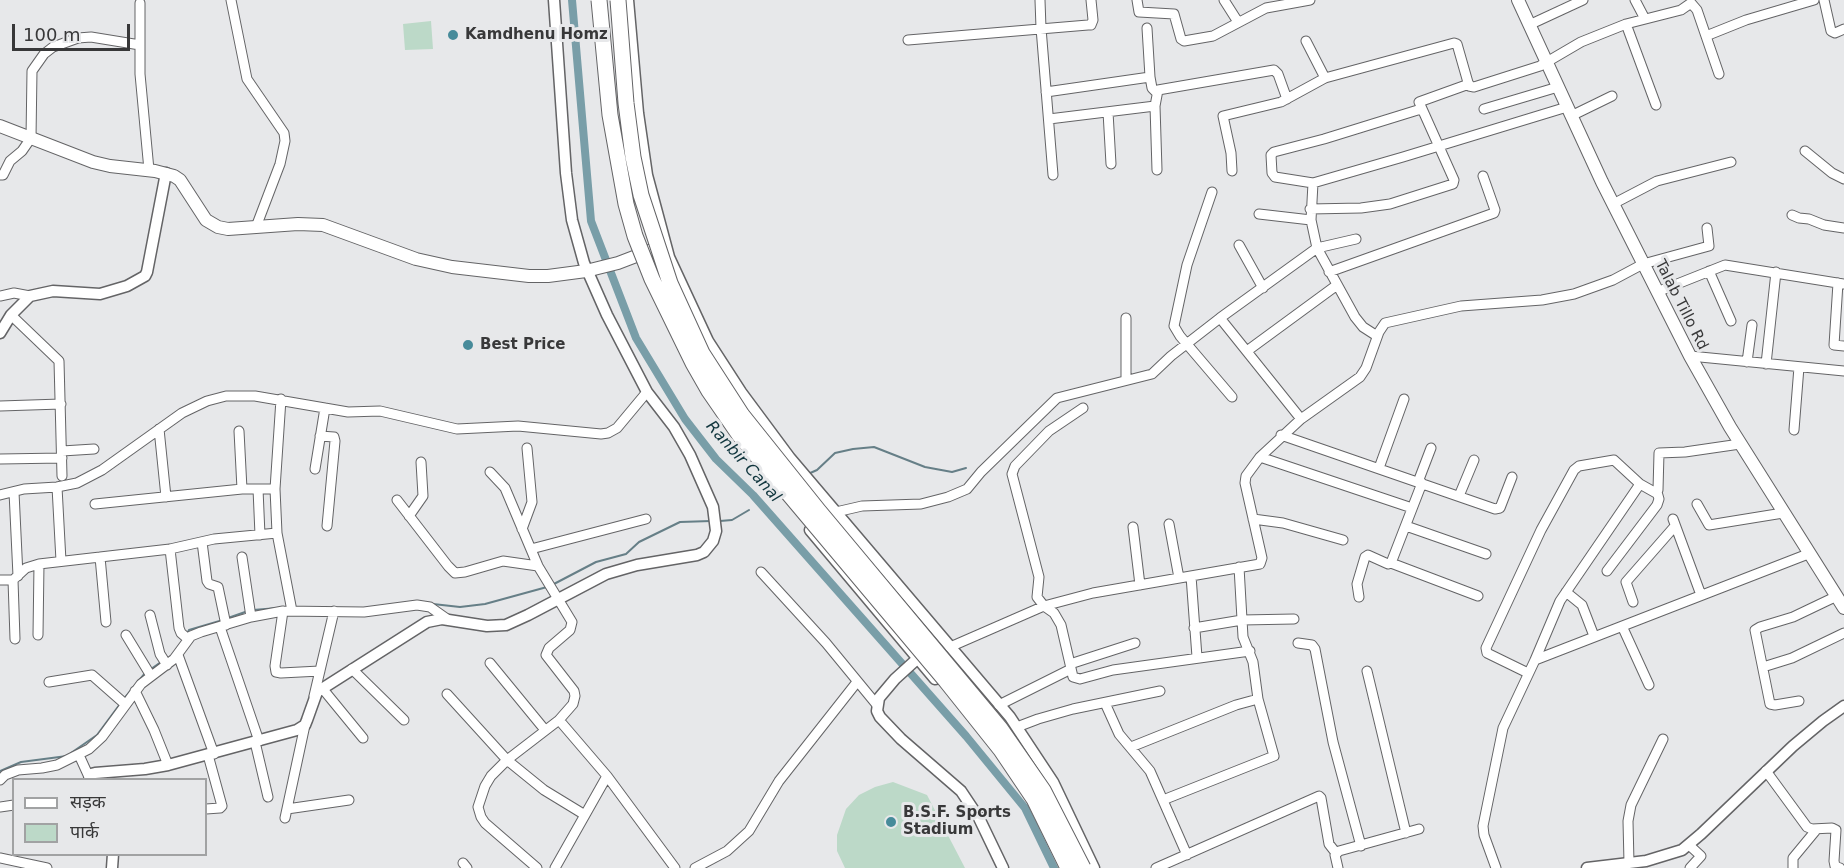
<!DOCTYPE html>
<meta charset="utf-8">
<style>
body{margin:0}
#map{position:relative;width:1844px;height:868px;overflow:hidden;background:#e7e8ea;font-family:"DejaVu Sans","Noto Sans Devanagari",sans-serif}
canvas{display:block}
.legend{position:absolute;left:12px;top:778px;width:195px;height:78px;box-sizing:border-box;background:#e7e8ea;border:2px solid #a1a2a3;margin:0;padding:8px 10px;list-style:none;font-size:18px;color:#383839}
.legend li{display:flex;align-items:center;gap:12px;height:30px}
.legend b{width:30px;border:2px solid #a1a2a3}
.scale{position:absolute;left:12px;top:24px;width:118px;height:27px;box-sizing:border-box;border:3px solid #383839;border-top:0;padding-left:8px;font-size:18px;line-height:21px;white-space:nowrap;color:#383839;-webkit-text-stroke:4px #e7e8ea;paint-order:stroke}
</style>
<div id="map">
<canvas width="1844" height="868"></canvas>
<ul class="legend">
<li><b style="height:8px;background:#fff"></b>सड़क</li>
<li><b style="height:16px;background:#bcd9c8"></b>पार्क</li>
</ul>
<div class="scale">100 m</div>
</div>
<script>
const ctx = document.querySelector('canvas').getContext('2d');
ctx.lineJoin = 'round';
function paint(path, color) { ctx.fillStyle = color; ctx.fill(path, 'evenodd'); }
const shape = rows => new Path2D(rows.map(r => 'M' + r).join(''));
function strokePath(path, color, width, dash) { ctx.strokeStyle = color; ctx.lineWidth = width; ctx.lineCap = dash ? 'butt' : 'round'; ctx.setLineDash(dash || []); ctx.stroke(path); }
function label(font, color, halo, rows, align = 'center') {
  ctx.font = font + ' "DejaVu Sans",sans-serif'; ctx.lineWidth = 6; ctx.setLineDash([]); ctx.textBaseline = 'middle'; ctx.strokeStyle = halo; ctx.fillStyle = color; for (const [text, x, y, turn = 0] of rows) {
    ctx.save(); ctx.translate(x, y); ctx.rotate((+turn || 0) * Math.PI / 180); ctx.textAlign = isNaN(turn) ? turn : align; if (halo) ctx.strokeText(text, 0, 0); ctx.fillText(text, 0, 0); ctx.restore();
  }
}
paint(shape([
 [431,21,433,49,405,50,403,24],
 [893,782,927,795,965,868,845,868,837,851,837,835,846,809,859,795,875,787]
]), '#bcd9c8');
strokePath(shape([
 [808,474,817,470,835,453,853,449,874,447,925,467,952,472,966,468],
 [720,521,732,520,749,510],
 [552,585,596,562,626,554,639,542,680,522,711,521],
 [433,604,460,607,485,604,547,587],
 [298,607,326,607],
 [253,610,278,608],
 [228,618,248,611],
 [187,634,189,630,223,620],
 [151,669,161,662],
 [123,700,146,672],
 [71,753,97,735,120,704],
 [0,771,21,762,67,756]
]), '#667f87', 2);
strokePath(shape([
 [572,0,591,221,636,338,685,419,716,459,753,495,966,736,1025,808,1054,868]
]), '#799ea8', 8);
const minor = shape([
 [231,0,247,79,284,133,285,141,280,164,256,227],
 [1040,0,1041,28,1053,175],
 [1137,0,1139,12,1174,14,1181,39,1184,41,1213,36,1266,8,1310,0],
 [1224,0,1238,22],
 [1635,0,1645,19],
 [1824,0,1831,31,1835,33,1844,29],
 [140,3,140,74,149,170],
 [1626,24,1656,105],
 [1529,25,1583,0],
 [1147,28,1150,77,1152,88,1156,92],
 [1706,36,1746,20,1814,0],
 [908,40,1088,25,1091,25,1093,20,1091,0],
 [1306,41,1325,78],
 [1046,92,1150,77],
 [1484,109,1558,87],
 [1108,112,1111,164],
 [1571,116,1612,96],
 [1049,119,1155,106],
 [1805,151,1832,173,1844,179],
 [1157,170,1155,106,1158,90,1274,70,1278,74,1287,99],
 [1232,171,1231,153,1223,116,1281,102,1325,78,1454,43,1457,44,1469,86,1474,87,1540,66,1581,42,1626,24,1681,10,1691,3,1697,10,1719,74],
 [0,175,3,175,10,161,22,151,31,138,32,71,44,54,53,47,78,38,91,37,140,45],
 [1313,183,1275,177,1272,173,1271,155,1274,152,1324,139,1421,109],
 [1212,192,1187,265,1174,326,1180,336,1232,397],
 [1613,204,1657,181,1731,162],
 [1310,209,1361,208,1390,204,1453,184,1454,180,1419,102,1469,84],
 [1259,214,1311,220],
 [1792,215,1799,218,1809,219,1824,225,1844,228],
 [1239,245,1263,288],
 [1709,271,1731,321],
 [1329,272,1494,213,1495,210,1483,176],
 [1838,283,1834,345,1844,346],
 [1657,292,1725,265,1844,284],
 [0,296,14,293,30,296],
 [11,315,59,361,62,476],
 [1220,318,1301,419,1360,377,1366,368,1379,332,1385,323,1461,306,1542,300,1574,294,1613,280,1643,264,1709,246,1707,228],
 [1377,336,1363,327,1355,317,1317,248,1311,220,1313,183,1403,157,1567,107],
 [1247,351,1337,285],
 [1690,356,1844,371],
 [1747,362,1752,325],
 [1766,364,1776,272],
 [1126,380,1126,318],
 [281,399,275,489,277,533,292,611],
 [0,406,61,404],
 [1083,408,1049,431,1015,466,1012,474,1039,577,1037,597,1044,606,1054,613,1061,625,1073,677,1080,679,1113,670,1250,651],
 [159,429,166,497],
 [1794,430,1799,367],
 [239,431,242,489],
 [1281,435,1495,509,1500,508,1512,477],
 [320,436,334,437,335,441,327,526],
 [62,451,94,449],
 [1260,457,1412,508],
 [0,459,62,458],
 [1379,468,1404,399],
 [315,469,325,408],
 [490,472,505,488,538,566,572,622,570,630,549,648,546,655,574,691,575,696,573,704,559,720,507,760,491,776,485,786,478,807,481,817,485,823,537,868],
 [1418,482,1431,448],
 [57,487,61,561],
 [258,489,260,535],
 [14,492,18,576],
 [0,495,24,489,57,487,77,483,102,470,182,413,207,401,226,396,255,396,348,412,380,411,457,429,518,426,601,434,608,433,617,428,647,392],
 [1459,496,1474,460],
 [397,500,448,566,455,573,465,572,503,561,538,566],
 [95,504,242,489,275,489],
 [1697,504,1709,525,1783,513],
 [836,512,862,506,921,504,948,497,967,489,981,472,1057,398,1152,374,1171,356,1220,318,1317,248,1356,239],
 [409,516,423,496,421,462],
 [1253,519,1283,523,1343,540],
 [1673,519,1701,595],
 [1169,524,1179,578],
 [1406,526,1486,554],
 [1133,527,1140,585],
 [522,529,532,502,527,448],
 [202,542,207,581,209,584,218,587,226,625],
 [170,549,179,628,181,633,188,639],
 [531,549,646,519],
 [100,557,106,622],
 [242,557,251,617],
 [1391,563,1478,596],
 [1607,571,1657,505,1659,499,1657,492],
 [761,572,826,643,877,705],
 [1191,576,1197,657],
 [0,580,13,580,26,568,39,564,170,549,214,539,277,533],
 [13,580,15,639],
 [1566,592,1582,605,1594,636],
 [1359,597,1357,584,1365,557,1368,555,1388,564,1391,563,1422,483],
 [1633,602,1626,582,1675,526],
 [283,611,275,666,276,672,281,673,320,671],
 [150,615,160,654,167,665],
 [1622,626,1649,685],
 [220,627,259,741],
 [1194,628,1242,620,1294,619],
 [38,635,39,564],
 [126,635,151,676],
 [1298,643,1312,645,1315,649,1333,742,1361,846],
 [950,647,1044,606,1093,593,1260,564,1262,558,1245,483,1246,476,1260,457,1301,419],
 [178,655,214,754],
 [1535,660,1560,601,1640,484],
 [490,663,545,730],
 [1070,664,1135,643],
 [1763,667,1792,658,1844,633],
 [352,669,404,720],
 [1367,671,1406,833],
 [1528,673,1487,653,1486,648,1541,530,1574,470,1579,466,1614,460,1640,484,1656,493,1658,490,1659,453,1685,452,1740,444],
 [49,682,92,675,125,704],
 [322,688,363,738],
 [135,691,154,730,168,765],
 [447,694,507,760,544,790,585,815],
 [314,696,334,611],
 [1799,701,1775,705,1770,704,1755,630,1760,627,1793,617,1837,596],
 [1105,703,1119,734,1150,771,1187,855],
 [999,705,1071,669],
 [559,720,607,776,675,868],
 [1017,727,1038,719,1073,709,1160,691],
 [255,742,268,797],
 [1131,747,1236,705,1258,699],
 [79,755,89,777],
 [1766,771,1807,827,1812,829,1832,828,1836,830,1834,861,1835,866,1840,868],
 [0,780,5,775,18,770,42,768,57,765,89,749,102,737,141,684,174,659,191,636,201,632,251,617,283,611,364,612,417,605,430,607,447,619],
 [1163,800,1274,756,1258,699,1253,662,1243,637,1239,567],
 [0,807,14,805],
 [206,809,220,808,222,806,208,755],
 [287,809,349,800],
 [285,818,305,725],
 [1689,845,1701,856,1690,868],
 [0,858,47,868],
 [463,863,467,868],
 [1629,863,1628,821,1631,805,1663,739],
 [555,868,607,776],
 [695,868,727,851,749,831,779,781,857,682],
 [1156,868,1319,796,1321,798,1329,844,1336,853],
 [1338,868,1335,855,1339,851,1419,829],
 [1496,868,1484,835,1483,826,1503,728,1535,660,1808,554],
 [1793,868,1793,858,1817,829]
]);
const tertiary = shape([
 [628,0,638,113,647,175,669,257,708,341,741,392,790,458,1010,717,1053,782,1094,868],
 [0,333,11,315,30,296,53,291,100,294,127,286,145,276,147,272,166,173],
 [810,530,935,679],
 [917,659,895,679,879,698,877,711,880,717,901,739,961,791,979,818,1003,868],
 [89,780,91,774,95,773,145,769,168,765,297,730,305,725,307,720,317,692,427,622,442,619,487,626,506,625,528,615,606,574,637,565,697,555,704,552,713,541,716,531,713,507,690,455,674,427,647,392,607,315,584,263,572,220,566,173,554,0],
 [112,868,113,854],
 [1587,868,1646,861,1682,850,1701,834,1793,746,1823,721,1844,706]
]);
const secondary = shape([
 [1518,0,1602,182,1690,356,1730,427,1844,608],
 [0,126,93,162,110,166,155,171,174,176,180,180,206,220,218,227,228,229,298,224,323,225,416,259,452,267,529,276,548,276,586,271,618,263,652,250,658,250,666,255]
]);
strokePath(minor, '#646466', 11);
strokePath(tertiary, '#646466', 13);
strokePath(secondary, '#646466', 14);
strokePath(minor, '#fff', 9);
strokePath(tertiary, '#fff', 10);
strokePath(secondary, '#fff', 12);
const trunkBridge = shape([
 [599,0,610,115,626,204,635,236,652,279,693,363,709,391,740,436,946,681,1001,750,1034,799,1068,868],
 [618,0,626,103,633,157,641,195,670,283,702,353,742,415,818,510,1000,728,1043,790,1083,868]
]);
strokePath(trunkBridge, '#646466', 17, []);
strokePath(trunkBridge, '#fff', 15);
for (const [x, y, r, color] of [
 [453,35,6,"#478b9a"],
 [468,345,6,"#478b9a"],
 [891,822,6,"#478b9a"]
]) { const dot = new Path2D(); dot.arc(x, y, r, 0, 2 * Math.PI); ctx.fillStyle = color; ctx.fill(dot); strokePath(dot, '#e7e8ea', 2); }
label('bold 15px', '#383839', '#e7e8ea', [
 ["Kamdhenu Homz",465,35],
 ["Best Price",480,345],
 ["B.S.F. Sports",903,813],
 ["Stadium",903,830]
], 'left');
label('15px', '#383839', '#e7e8ea', [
 ["Talab Tillo Rd",1681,305,63]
]);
label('italic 16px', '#10353d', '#e7e8ea', [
 ["Ranbir Canal",743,462,48]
]);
</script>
